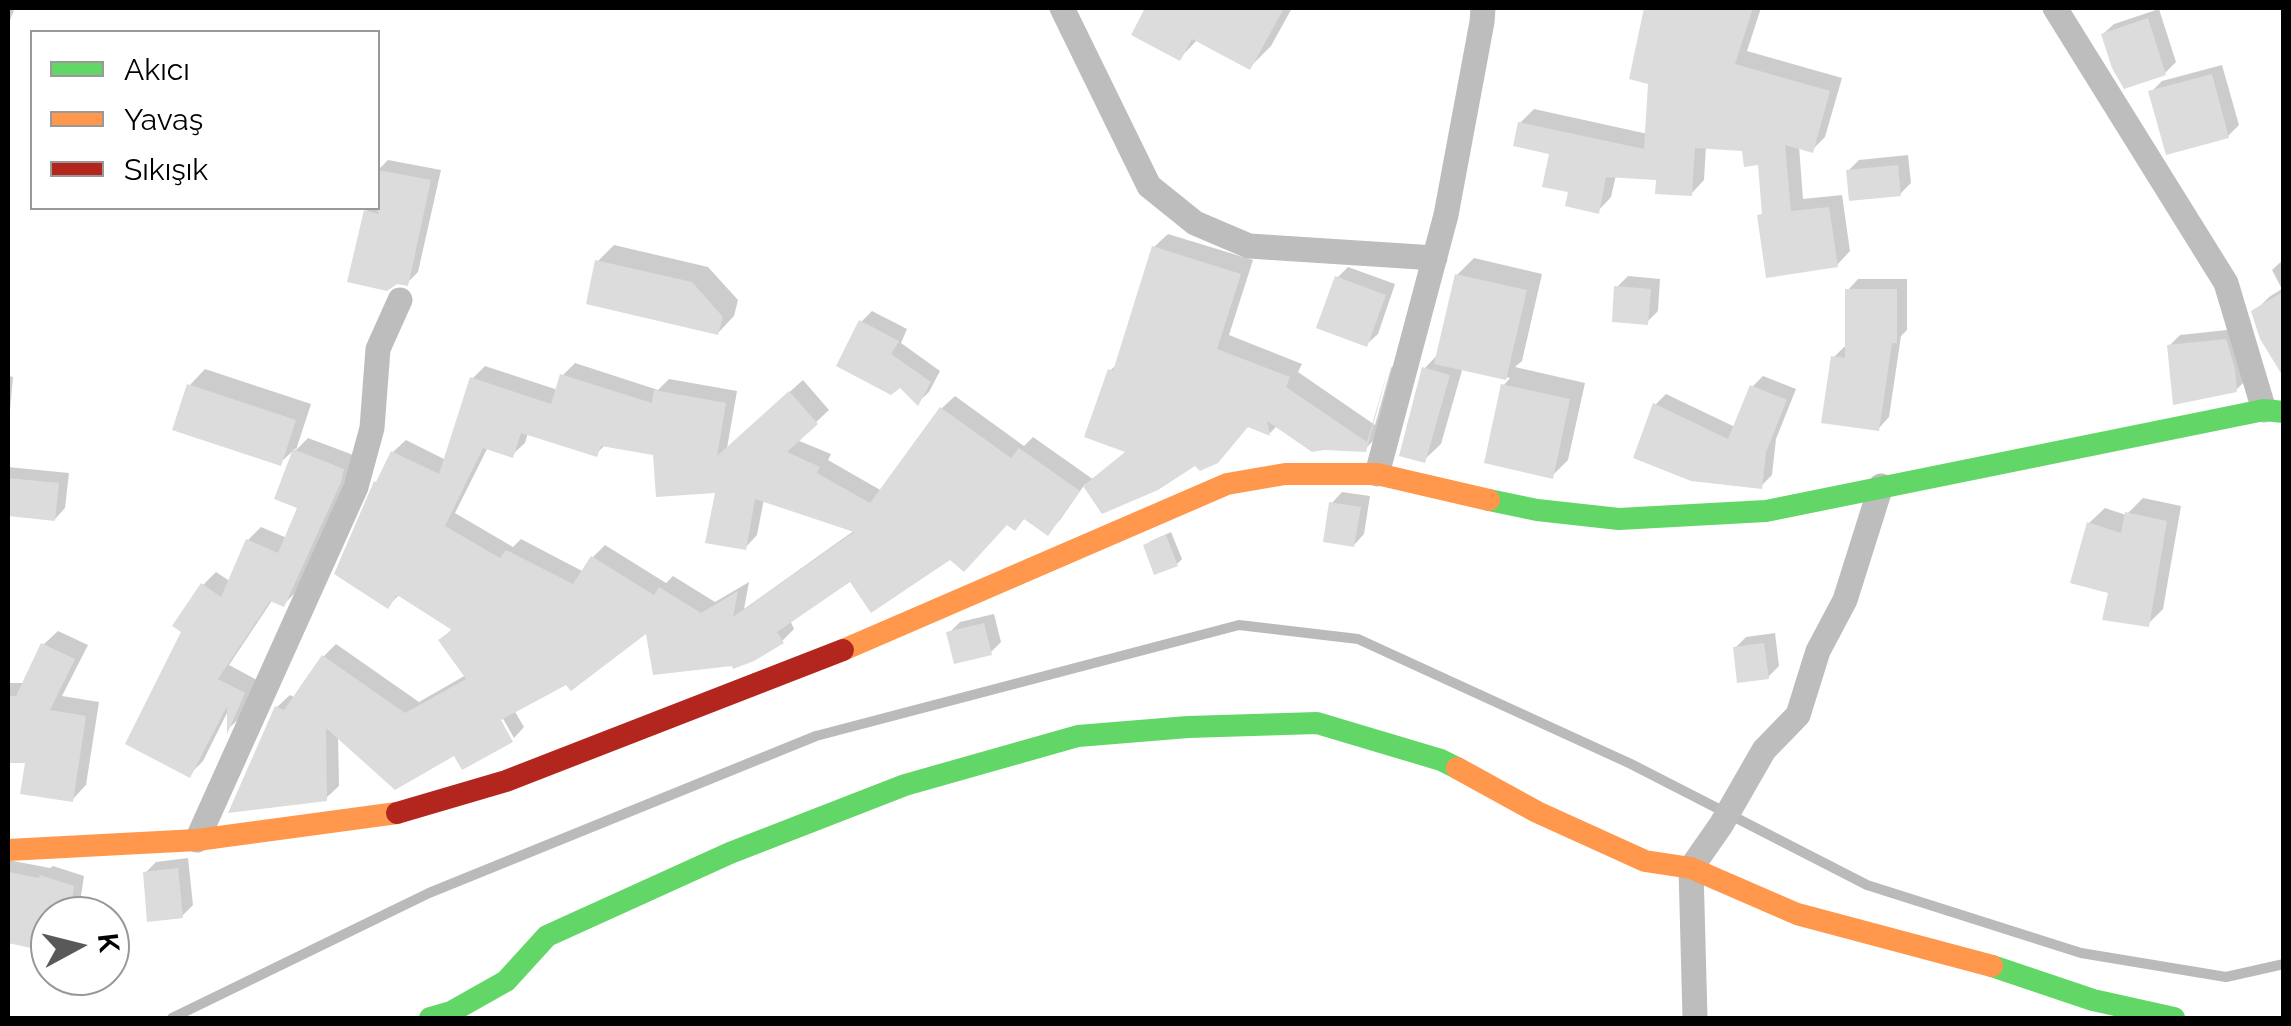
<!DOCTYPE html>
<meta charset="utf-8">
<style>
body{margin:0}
#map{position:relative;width:2291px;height:1026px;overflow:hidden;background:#fff;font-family:Raleway,sans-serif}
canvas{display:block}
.frame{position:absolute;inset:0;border:10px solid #000;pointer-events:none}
.legend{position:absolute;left:30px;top:30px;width:350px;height:180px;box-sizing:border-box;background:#fff;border:2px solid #999;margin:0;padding:12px 18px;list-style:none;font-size:30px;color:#000}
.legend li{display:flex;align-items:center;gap:20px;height:50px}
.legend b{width:50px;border:2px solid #999}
.north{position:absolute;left:30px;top:896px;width:100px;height:100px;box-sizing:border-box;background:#fff;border:2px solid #999;border-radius:50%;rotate:83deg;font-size:28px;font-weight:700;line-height:40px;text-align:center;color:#000}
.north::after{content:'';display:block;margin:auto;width:35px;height:45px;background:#595959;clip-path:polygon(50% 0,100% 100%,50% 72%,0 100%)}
</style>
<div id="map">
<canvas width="2291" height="1026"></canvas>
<div class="frame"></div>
<ul class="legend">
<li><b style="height:12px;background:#63d668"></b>Akıcı</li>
<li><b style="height:12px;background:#ff974d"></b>Yavaş</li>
<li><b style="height:12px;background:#b3261e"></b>Sıkışık</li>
</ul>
<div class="north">K</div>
</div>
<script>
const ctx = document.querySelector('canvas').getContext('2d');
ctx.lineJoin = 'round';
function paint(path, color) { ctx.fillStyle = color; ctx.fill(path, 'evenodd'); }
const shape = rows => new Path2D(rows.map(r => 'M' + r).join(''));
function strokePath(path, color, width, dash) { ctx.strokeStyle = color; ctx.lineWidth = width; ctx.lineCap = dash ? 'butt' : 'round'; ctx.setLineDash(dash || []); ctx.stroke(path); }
paint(shape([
 [8,8,15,8,8,25],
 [1148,8,1292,8,1271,46,1250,67,1198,39,1180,58,1134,34],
 [1648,8,1761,8,1747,51,1842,78,1825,137,1812,150,1799,146,1803,199,1842,195,1850,251,1837,265,1760,216,1765,211,1760,162,1744,149,1706,146,1704,180,1691,194,1659,178,1616,175,1611,197,1598,211,1571,191,1552,152,1520,123,1534,109,1648,134,1651,82,1632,77],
 [2159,9,2176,62,2165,73,2103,34,2114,24],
 [2222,65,2239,125,2228,136,2151,92,2162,81],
 [1908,155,1911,183,1900,194,1848,171,1859,160],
 [388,160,441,170,418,272,407,283,366,211,370,208,378,208,378,170],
 [1168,234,1253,260,1229,335,1302,364,1298,372,1375,425,1391,368,1399,359,1379,435,1365,449,1278,425,1270,433,1249,425,1195,463,1085,484,1060,520,1048,532,1026,517,1015,528,1007,523,950,557,851,578,790,620,794,629,782,641,647,629,567,681,514,710,524,727,514,738,497,708,455,752,338,735,339,786,326,798,232,810,277,707,290,695,296,698,324,656,336,644,419,702,466,675,441,640,453,628,400,594,388,606,393,452,406,440,446,460,473,378,485,366,558,390,563,375,575,363,658,390,669,379,737,391,727,448,803,380,829,410,797,440,831,454,828,460,882,491,942,408,955,396,1024,446,1033,437,1094,480,1128,450,1110,371,1118,363,1154,247],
 [528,433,596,454,606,444,656,453,718,490,745,548,757,535,764,499,855,530,744,609,749,582,715,602,673,576,666,583,605,545,593,557,584,572,521,539,513,547,455,513,488,447,512,455,525,443],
 [614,245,708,267,738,300,734,316,718,333,598,261],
 [1474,258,1542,274,1522,361,1515,367,1585,383,1568,460,1552,476,1504,385,1510,378,1463,367,1441,444,1424,460,1425,368,1439,353,1457,275],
 [2284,259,2284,374,2254,312,2269,297,2282,289,2272,270],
 [1348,267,1395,284,1378,334,1367,344,1337,278],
 [1628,276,1660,279,1658,311,1647,322,1617,287],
 [1858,279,1907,279,1907,330,1901,336,1889,417,1879,428,1833,358,1844,347,1847,347,1848,290],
 [872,311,907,329,901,343,940,371,929,392,918,402,861,322],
 [2236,329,2247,379,2236,390,2169,346,2180,335],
 [205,369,311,404,296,450,308,438,356,456,297,591,284,604,273,599,229,665,257,680,240,718,229,728,229,709,203,761,190,774,185,631,203,585,216,572,231,582,248,540,261,527,287,538,300,506,277,497,296,448,280,463,189,386],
 [8,376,13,377,8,434],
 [1763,376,1796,389,1776,439,1772,475,1761,486,1655,405,1666,394,1735,427,1752,387],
 [8,467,69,473,65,508,55,519,8,514],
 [1342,492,1370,496,1364,534,1354,545,1332,503],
 [2143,498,2181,506,2163,609,2148,624,2111,591,2089,523,2105,508,2126,515],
 [1171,532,1182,559,1177,564,1146,546,1151,541],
 [994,614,1001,642,990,653,949,633,960,622],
 [58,631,88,645,62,696,99,702,86,785,72,800,28,761,8,761,8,683,25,683,43,645],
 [1775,633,1779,666,1768,677,1735,648,1746,637],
 [188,858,193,905,182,916,145,873,156,862],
 [8,860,50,868,53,866,84,876,78,916,50,916,50,949,8,941]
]), '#0003');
strokePath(shape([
 [172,1018,429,893,816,736,1239,625,1358,639,1631,764,1867,885,2081,953,2226,977,2284,964]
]), '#bababa', 10);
paint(shape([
 [1145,8,1284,8,1250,70,1192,39,1180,61,1131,35],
 [1644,8,1753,8,1735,64,1830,91,1813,153,1785,145,1791,211,1829,207,1838,267,1766,278,1757,215,1762,214,1758,165,1744,167,1742,151,1695,148,1692,196,1655,194,1656,180,1606,177,1599,214,1565,206,1568,192,1542,187,1549,154,1513,146,1518,122,1644,149,1648,84,1629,79],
 [2148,18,2166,75,2124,89,2112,68,2101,34],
 [2212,74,2229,138,2166,155,2148,91],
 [1898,165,1901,196,1849,201,1846,170],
 [378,170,431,180,408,286,397,284,387,291,347,282,364,210,378,214],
 [1152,246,1241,274,1217,349,1290,377,1286,387,1367,442,1389,366,1366,452,1324,450,1312,452,1267,421,1270,436,1248,427,1218,463,1200,471,1195,466,1158,490,1102,514,1083,486,1125,452,1084,437,1108,369,1113,371],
 [595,260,692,282,723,317,718,335,586,304],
 [1455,274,1527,290,1506,380,1434,364],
 [1335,276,1386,295,1367,347,1316,328],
 [1614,286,1651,289,1648,325,1612,322],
 [1845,289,1897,289,1897,343,1892,343,1879,431,1821,423,1831,356,1845,358],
 [2284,291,2284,378,2260,339,2251,311],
 [859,320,899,341,891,354,931,382,918,406,900,388,891,395,836,366],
 [2226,339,2235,369,2237,392,2173,405,2167,345],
 [1422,367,1450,375,1425,463,1399,456],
 [560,374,652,403,654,390,726,403,717,456,789,391,818,424,787,452,820,467,817,473,870,503,940,407,1011,458,1019,448,1080,491,1048,536,1024,519,1015,531,1007,525,964,572,950,560,871,613,850,582,777,632,784,643,754,661,733,669,732,666,653,675,646,634,571,691,566,685,501,720,513,742,462,770,454,756,395,790,326,728,327,801,228,813,275,706,284,710,322,655,405,713,466,679,438,640,452,630,397,595,388,609,334,574,374,481,376,482,391,451,439,474,470,377,551,404],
 [521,433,597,457,601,446,653,455,656,497,715,493,705,543,746,550,755,499,854,532,733,617,738,591,701,613,659,587,654,595,591,556,573,584,506,550,500,558,445,526,483,448,513,458],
 [187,384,296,420,281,466,172,430],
 [1501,384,1570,399,1553,479,1484,463],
 [1750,385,1787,400,1766,452,1762,489,1691,481,1633,458,1653,403,1728,439],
 [293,449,344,469,341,482,284,607,270,601,218,679,245,693,227,734,227,706,190,778,125,744,181,632,172,626,201,583,221,597,246,539,278,553,297,508,274,499],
 [8,478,59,483,55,521,8,516],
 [1329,502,1361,507,1354,547,1323,542],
 [2125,512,2167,521,2149,627,2102,620,2108,593,2070,583,2087,522,2121,533],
 [1166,535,1178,566,1154,575,1143,545],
 [984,623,992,655,954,664,946,632],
 [41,643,75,659,50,710,86,716,73,802,20,794,25,763,8,763,8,696,16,696],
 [1764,643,1769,679,1737,683,1733,647],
 [178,868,183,918,147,922,143,872],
 [8,872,39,878,40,875,74,886,70,916,50,916,50,952,8,943]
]), '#dcdcdc');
strokePath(shape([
 [1062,8,1149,186,1195,223,1249,246,1435,258],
 [2055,8,2226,283,2264,410],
 [1377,474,1446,215,1482,22,1483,8],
 [197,840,356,487,372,428,378,349,400,300],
 [1695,1018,1691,868,1721,825,1764,750,1798,715,1818,651,1845,600,1881,486]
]), '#bdbdbd', 25);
strokePath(shape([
 [1489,500,1537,510,1619,519,1766,511,2264,410,2284,412],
 [1992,966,2093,1000,2174,1018],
 [430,1018,451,1012,506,981,547,936,730,853,905,785,1078,736,1188,727,1317,723,1441,760,1457,768]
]), '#63d668', 22);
strokePath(shape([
 [843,650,1227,484,1285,474,1377,474,1489,500],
 [1457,768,1537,812,1645,861,1691,868,1797,914,1992,966],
 [8,850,197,840,397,813]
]), '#ff974d', 22);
strokePath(shape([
 [397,813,506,781,843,650]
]), '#b3261e', 22);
</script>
